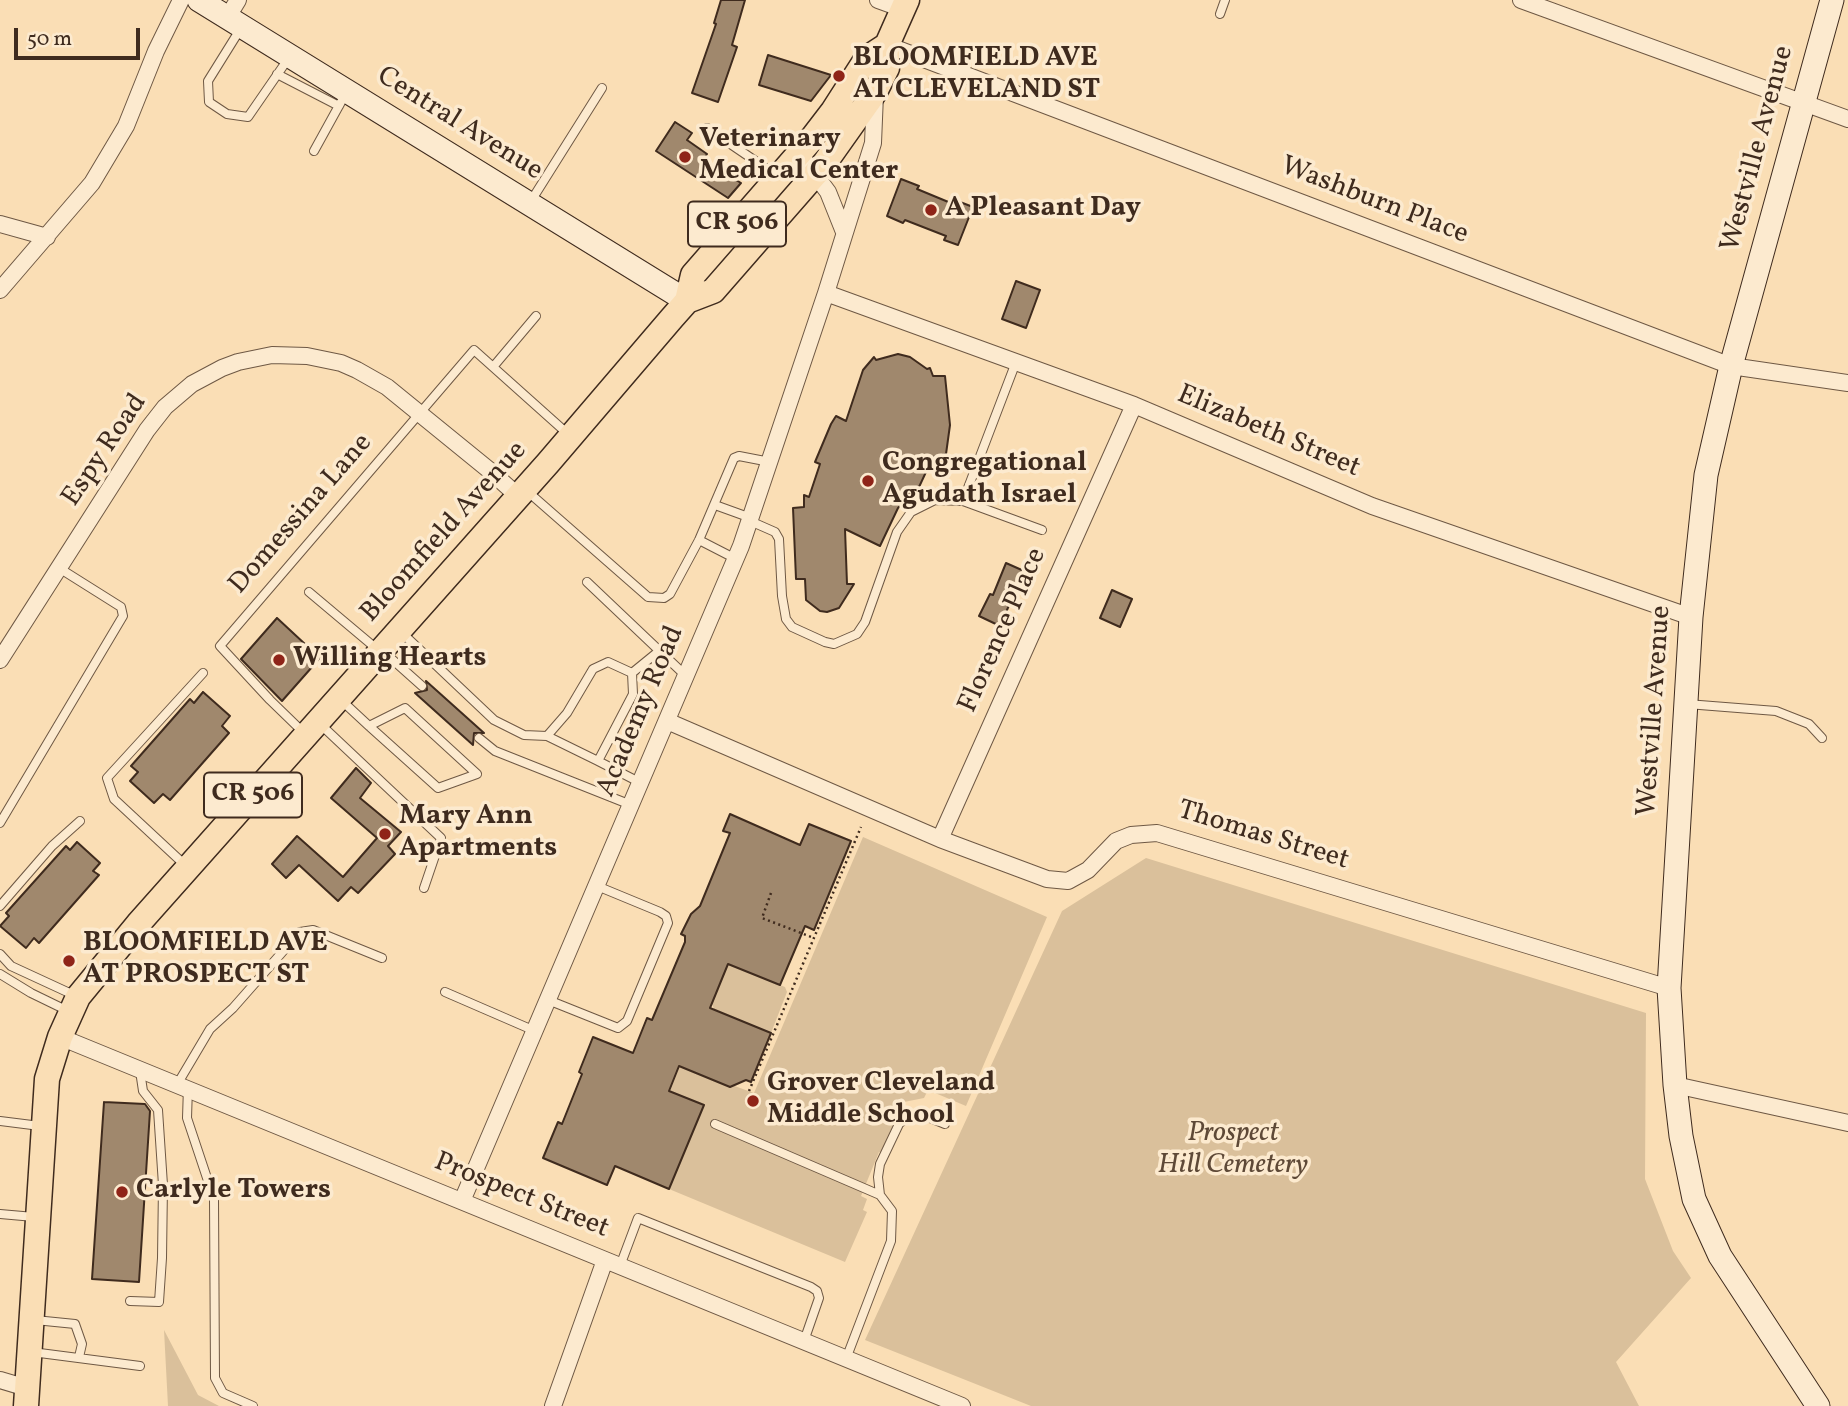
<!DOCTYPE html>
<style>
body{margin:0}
#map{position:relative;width:1848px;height:1406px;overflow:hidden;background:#fadeb5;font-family:Vollkorn,serif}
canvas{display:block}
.scale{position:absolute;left:14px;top:28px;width:126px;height:32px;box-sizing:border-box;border:4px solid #3f2b1e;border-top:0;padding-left:9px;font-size:21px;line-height:24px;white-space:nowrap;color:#3f2b1e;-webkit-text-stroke:5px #fceacf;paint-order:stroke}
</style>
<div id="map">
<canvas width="1848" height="1406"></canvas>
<div class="scale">50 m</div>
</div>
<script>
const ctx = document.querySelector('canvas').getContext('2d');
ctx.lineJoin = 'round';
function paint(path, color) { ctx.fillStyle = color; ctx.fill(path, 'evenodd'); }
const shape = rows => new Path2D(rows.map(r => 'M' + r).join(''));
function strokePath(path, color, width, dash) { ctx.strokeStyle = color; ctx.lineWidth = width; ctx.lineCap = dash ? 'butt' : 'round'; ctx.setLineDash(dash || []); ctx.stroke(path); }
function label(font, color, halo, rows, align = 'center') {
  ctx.font = font + ' Vollkorn,serif'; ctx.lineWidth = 7; ctx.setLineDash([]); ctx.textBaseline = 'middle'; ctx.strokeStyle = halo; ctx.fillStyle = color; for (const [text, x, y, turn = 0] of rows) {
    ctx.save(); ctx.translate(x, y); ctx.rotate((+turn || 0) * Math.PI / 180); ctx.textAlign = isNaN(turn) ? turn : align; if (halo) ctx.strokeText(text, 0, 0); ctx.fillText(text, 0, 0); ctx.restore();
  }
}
paint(shape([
 [863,837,1047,917,966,1106,928,1090,924,1098,904,1102,882,1153,879,1152,861,1196,867,1199,863,1210,867,1212,845,1262,669,1189,703,1105,669,1091,679,1066,754,1093],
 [1146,858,1646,1013,1645,1179,1673,1251,1691,1278,1616,1362,1639,1406,1031,1406,865,1340,1062,911],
 [728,964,785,987,787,992,771,1033,714,1009,712,1004],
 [164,1330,198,1395,219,1406,168,1406]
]), '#dac09b');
const building = shape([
 [721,0,745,0,732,45,737,47,718,102,692,93,716,24,714,23,721,0],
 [768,55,831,75,811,101,759,85,768,55],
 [675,122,692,133,687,140,707,154,703,160,741,183,728,198,656,151,675,122],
 [901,179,919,186,917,189,958,206,960,202,973,207,958,245,944,240,946,236,905,220,903,223,887,216,901,179],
 [1016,281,1040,290,1026,328,1002,319,1016,281],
 [898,354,910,357,927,369,930,368,933,376,945,376,950,425,946,454,933,457,919,487,898,508,880,546,845,529,847,584,854,584,839,608,827,612,820,611,806,600,805,579,796,579,793,508,804,507,804,495,809,497,820,464,815,462,831,424,836,416,846,421,863,370,874,357,876,360,898,354],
 [1006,563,1024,571,1000,626,979,616,990,594,993,595,1006,563],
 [1112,590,1132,599,1120,627,1100,618,1112,590],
 [277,618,320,658,282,701,241,659,277,618],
 [426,681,484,733,474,733,473,745,415,693,427,690,426,681],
 [203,692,230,716,222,726,229,733,170,800,163,794,154,803,130,781,138,772,131,766,190,699,194,703,203,692],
 [356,768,371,783,360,798,401,832,388,846,395,854,358,893,351,887,338,901,299,865,286,878,272,864,297,836,343,877,377,838,331,798,356,768],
 [730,814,800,845,809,824,851,841,814,930,805,926,780,985,728,964,710,1008,771,1033,751,1082,746,1080,730,1087,679,1066,669,1091,704,1105,669,1189,615,1166,607,1185,543,1158,558,1122,562,1124,582,1074,579,1072,593,1037,633,1053,647,1018,652,1020,685,942,685,936,681,934,691,914,700,906,730,833,723,831,730,814],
 [77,842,100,863,93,871,99,875,39,943,34,938,26,948,0,926,9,916,6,913,66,846,70,850,77,842],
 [104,1102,145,1104,150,1111,139,1282,92,1279,104,1102]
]);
paint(building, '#a0886d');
strokePath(building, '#3f2b1e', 2);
const lane = shape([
 [1220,14,1225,0],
 [241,28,208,81,209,102,227,114,248,117,288,59],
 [277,74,339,106],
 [707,128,776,175],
 [314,151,341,102],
 [531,201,602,88],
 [493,367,536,316],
 [527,491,648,597,664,598,670,594,699,540,734,458,739,456,770,462],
 [963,501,1016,362],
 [715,505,751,518],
 [750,521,775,532,779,539,782,596,786,619,792,627,825,642,834,644,857,634,865,622,897,532,911,512,935,500,963,501,1042,530],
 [699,540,736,559],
 [587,582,686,676],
 [309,592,378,650],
 [401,632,494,720,524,735,547,736,598,761],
 [385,653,422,686],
 [632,673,659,651],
 [341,700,369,726,438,788,477,774,405,708,369,726],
 [1687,704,1776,711,1809,724,1822,738],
 [319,723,441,838,424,888],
 [304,733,270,700,220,646,474,350,569,435],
 [547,736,567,713,593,669,608,662,632,673,633,694,598,761,641,783],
 [479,738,495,751,631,805],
 [0,823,123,616,121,607,59,568],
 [186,866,114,799,107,778,203,673],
 [0,906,52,846,80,821],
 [0,954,11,966,76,996],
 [0,974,31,993,68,1011],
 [445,992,535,1031],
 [548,1000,618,1028,627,1021,668,923,666,916,660,912,597,886],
 [178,1083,210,1029,233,1008,300,932,313,930,382,958],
 [188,1087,187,1118,214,1199,215,1378,223,1393,253,1406],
 [0,1121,40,1126],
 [715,1124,880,1195],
 [0,1214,34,1217],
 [620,1266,638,1218,811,1287,817,1291,819,1298,804,1341],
 [130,1301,159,1302,162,1258,163,1185,158,1110,143,1091,140,1071],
 [35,1320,75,1324,82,1344,79,1357],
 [32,1352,140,1366],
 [846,1359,891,1241,892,1211,880,1195,878,1177,880,1164,899,1124,910,1115,923,1115,945,1124]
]);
const street = shape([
 [878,0,903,9],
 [1521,0,1848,119],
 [227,18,238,0],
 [887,45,1731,366,1848,383],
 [799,153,828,192,844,232],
 [0,224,47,237],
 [0,290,92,183,126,126,156,51,181,0],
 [826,293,1134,405,1372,506,1691,617],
 [0,660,147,430,165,407,192,384,222,368,238,362,272,355,307,356,341,363,357,370,387,387,489,470,518,496],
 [667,721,940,839,1047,879,1068,881,1088,870,1116,841,1131,835,1157,833,1669,988],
 [940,839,1134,405],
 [60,1037,962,1406],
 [1675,1085,1848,1123],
 [462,1201,741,546,826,293,873,143,875,95],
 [0,1380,27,1388],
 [553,1406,605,1260]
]);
const secondary = shape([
 [199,0,687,301],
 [1818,1406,1720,1256,1694,1199,1681,1136,1675,1085,1669,988,1691,617,1706,475,1731,366,1832,0]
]);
const primary = shape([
 [687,301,693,275,810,141,833,111,867,58,887,45],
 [26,1406,47,1079,60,1037,78,997,138,924,548,463,672,318,687,301,713,291,824,164,875,92,887,68,887,45,907,0]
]);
strokePath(lane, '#6e5844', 10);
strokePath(street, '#6e5844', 18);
strokePath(secondary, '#3f2b1e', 25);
strokePath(primary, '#3f2b1e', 27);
strokePath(shape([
 [771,893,762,918,814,938],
 [749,1091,861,827]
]), '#3f2b1e', 2.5, [2, 3.5]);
strokePath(lane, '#fceacf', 8);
strokePath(street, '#fceacf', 16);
strokePath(secondary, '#fceacf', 23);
strokePath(primary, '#fadeb5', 24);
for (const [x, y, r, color] of [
 [839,76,7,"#8f2418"],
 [685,157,7,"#8f2418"],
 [931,210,7,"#8f2418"],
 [868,481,7,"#8f2418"],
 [279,660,7,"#8f2418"],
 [385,834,7,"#8f2418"],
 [69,961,7,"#8f2418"],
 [753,1101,7,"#8f2418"],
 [122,1192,7,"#8f2418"]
]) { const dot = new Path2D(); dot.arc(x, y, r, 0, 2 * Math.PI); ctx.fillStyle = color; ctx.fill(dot); strokePath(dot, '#fceacf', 2.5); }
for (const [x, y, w] of [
 [737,224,98],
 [253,795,98]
]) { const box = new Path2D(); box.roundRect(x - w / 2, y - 22.5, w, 45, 5); ctx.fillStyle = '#fceacf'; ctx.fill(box); strokePath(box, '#3f2b1e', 2); }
label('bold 26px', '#3f2b1e', null, [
 ["CR 506",737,224],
 ["CR 506",253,795]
]);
label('bold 28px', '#3f2b1e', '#fceacf', [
 ["BLOOMFIELD AVE",853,60],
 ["AT CLEVELAND ST",853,92],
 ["Veterinary",699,141],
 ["Medical Center",699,173],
 ["A Pleasant Day",945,210],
 ["Congregational",882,465],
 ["Agudath Israel",882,497],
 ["Willing Hearts",293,660],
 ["Mary Ann",399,818],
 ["Apartments",399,850],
 ["BLOOMFIELD AVE",83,945],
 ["AT PROSPECT ST",83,977],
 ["Grover Cleveland",767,1085],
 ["Middle School",767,1117],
 ["Carlyle Towers",136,1192]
], 'left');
label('28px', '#3f2b1e', '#fceacf', [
 ["Central Avenue",459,125,32],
 ["Westville Avenue",1759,149,-75],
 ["Washburn Place",1374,202,21],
 ["Elizabeth Street",1268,433,23],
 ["Espy Road",106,451,-56],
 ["Domessina Lane",302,515,-49],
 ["Bloomfield Avenue",445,533,-48],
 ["Florence Place",1004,631,-66],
 ["Westville Avenue",1656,711,-86],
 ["Academy Road",642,712,-67],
 ["Thomas Street",1263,837,17],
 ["Prospect Street",521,1197,22]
]);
label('italic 28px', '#5e4937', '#fceacf', [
 ["Prospect",1233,1135],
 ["Hill Cemetery",1233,1167]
]);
</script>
